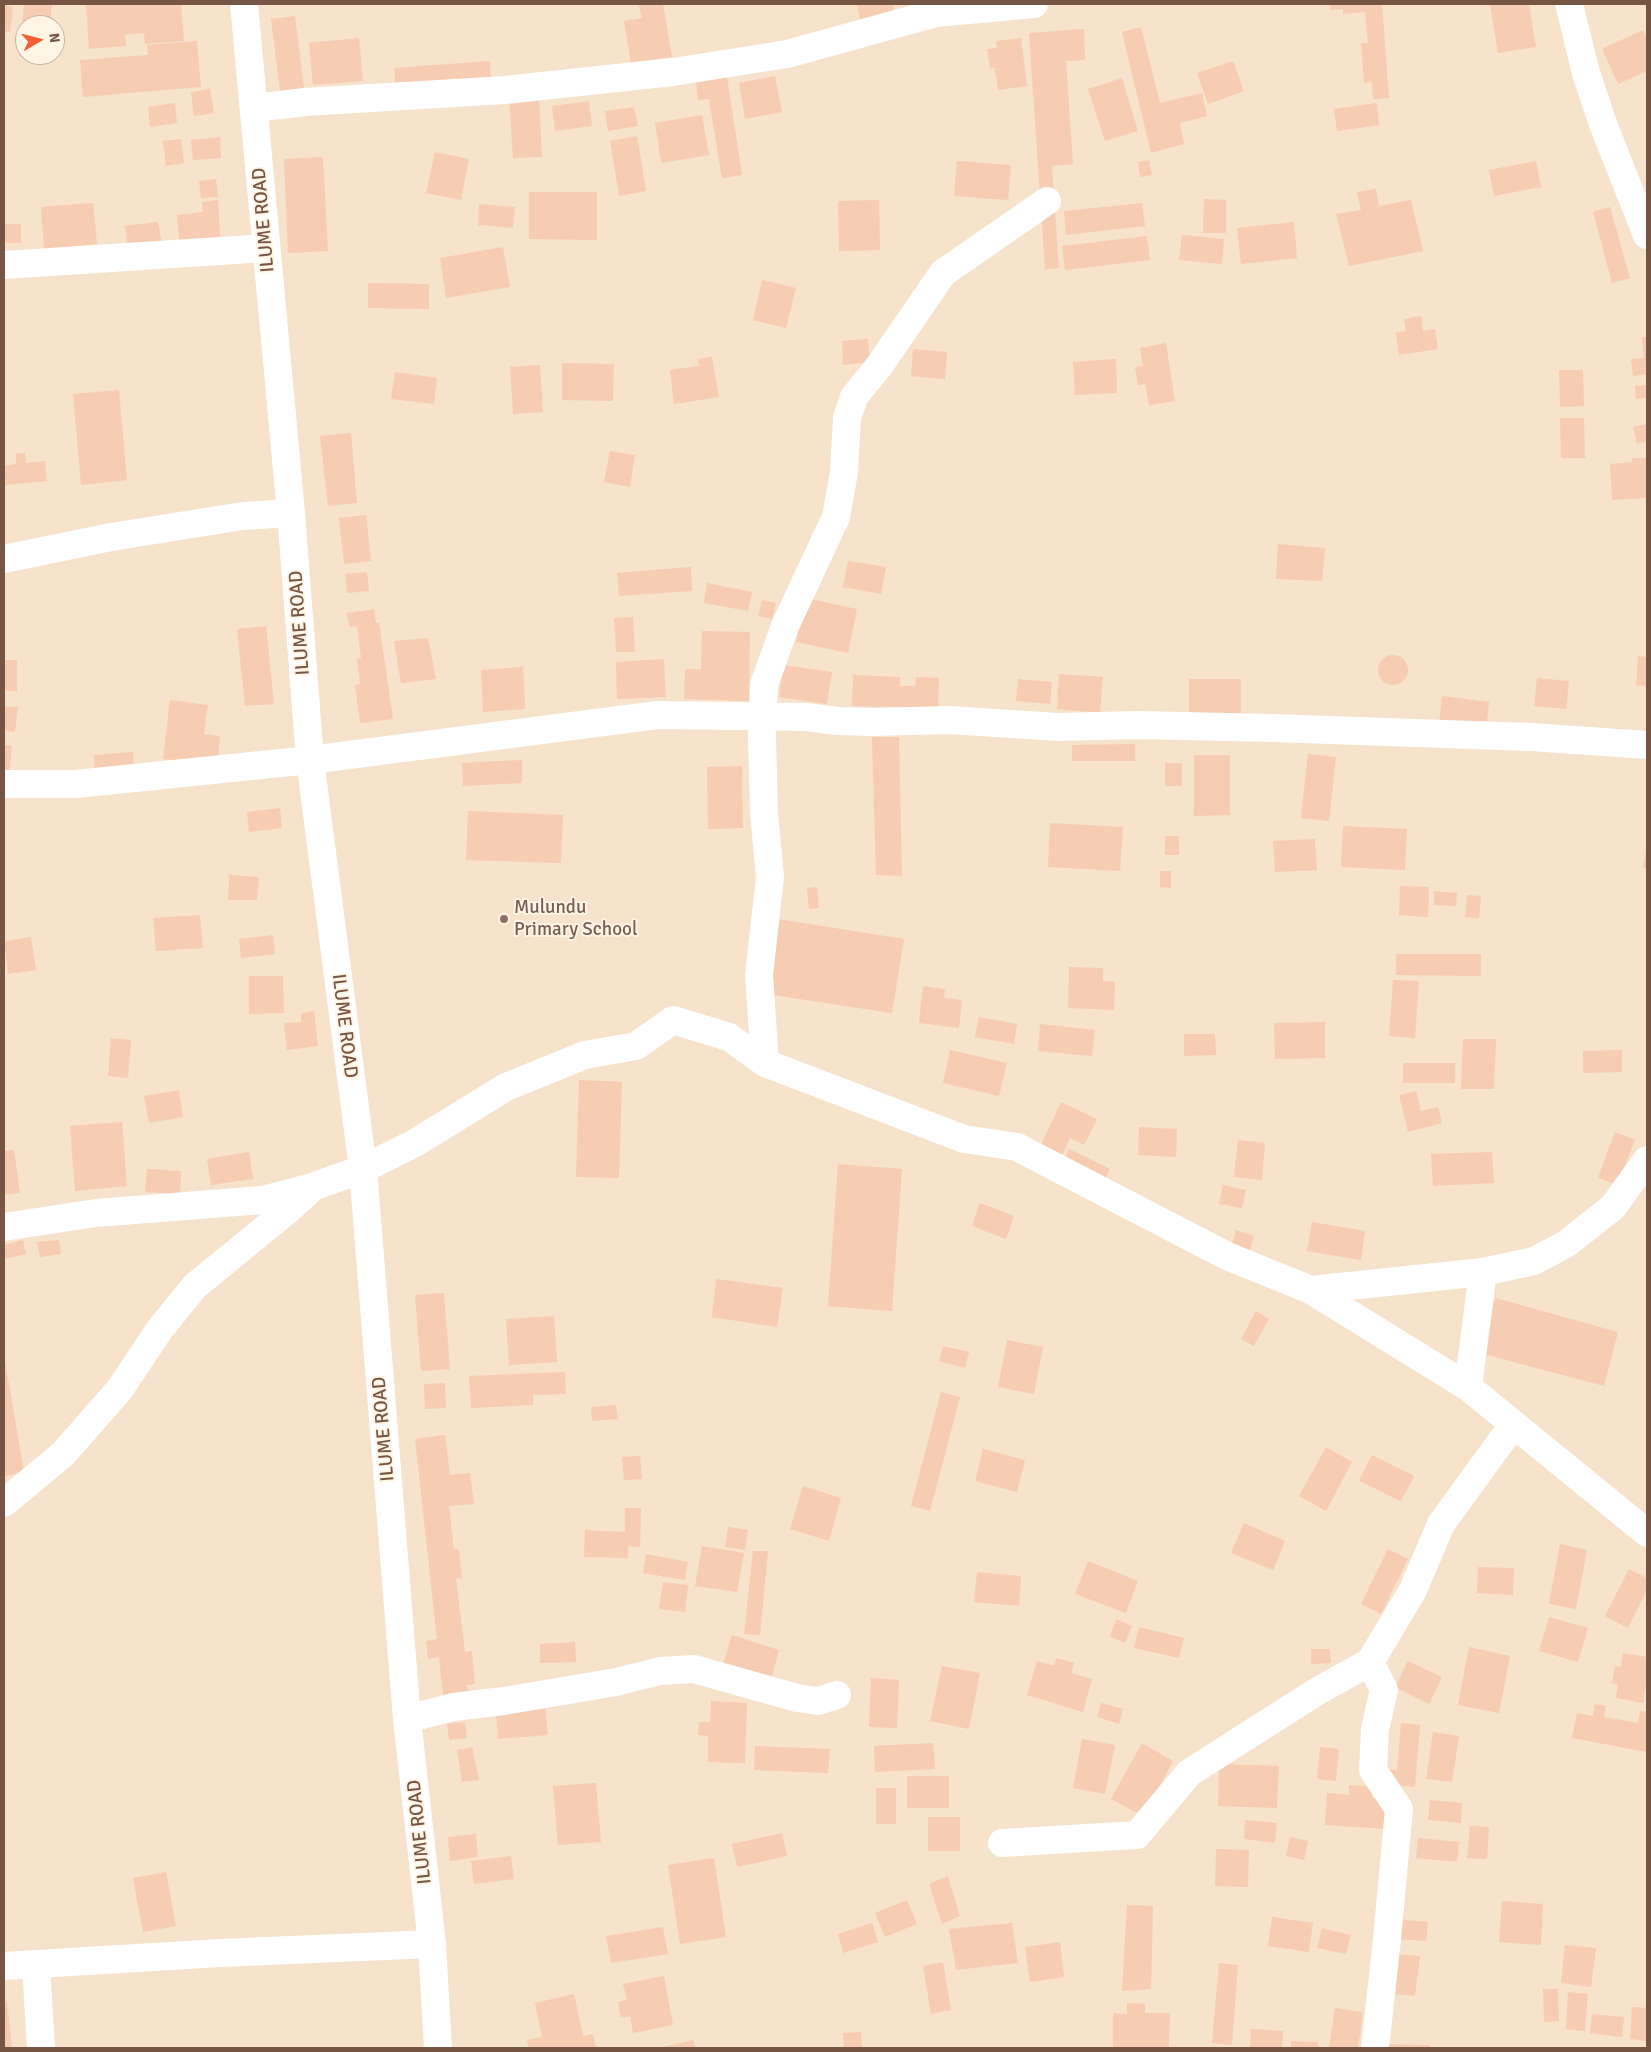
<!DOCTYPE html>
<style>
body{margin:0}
#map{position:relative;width:1651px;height:2052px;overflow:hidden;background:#fef1dd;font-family:Signika,sans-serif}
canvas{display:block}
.frame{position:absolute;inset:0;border:5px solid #765544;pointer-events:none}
.north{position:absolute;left:15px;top:15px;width:50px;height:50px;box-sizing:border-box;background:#fff5e5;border:1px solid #c8b5a5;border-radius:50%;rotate:82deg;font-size:14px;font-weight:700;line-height:20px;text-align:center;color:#765544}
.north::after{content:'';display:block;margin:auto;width:18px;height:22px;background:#f55e35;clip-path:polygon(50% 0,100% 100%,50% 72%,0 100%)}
</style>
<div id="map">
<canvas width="1651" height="2052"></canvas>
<div class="frame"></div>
<div class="north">N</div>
</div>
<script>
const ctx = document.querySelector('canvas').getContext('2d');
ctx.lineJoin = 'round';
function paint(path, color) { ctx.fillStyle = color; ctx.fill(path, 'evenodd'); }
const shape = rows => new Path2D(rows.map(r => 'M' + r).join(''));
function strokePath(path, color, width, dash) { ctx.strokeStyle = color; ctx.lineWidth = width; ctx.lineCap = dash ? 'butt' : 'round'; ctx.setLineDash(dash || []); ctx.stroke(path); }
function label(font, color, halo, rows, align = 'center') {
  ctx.font = font + ' Signika,sans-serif'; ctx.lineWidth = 4; ctx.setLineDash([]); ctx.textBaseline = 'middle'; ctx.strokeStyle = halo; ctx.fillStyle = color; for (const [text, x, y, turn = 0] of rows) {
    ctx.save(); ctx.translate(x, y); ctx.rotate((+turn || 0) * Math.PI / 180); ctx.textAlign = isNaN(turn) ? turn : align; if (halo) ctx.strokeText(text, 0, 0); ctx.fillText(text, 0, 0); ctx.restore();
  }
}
paint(shape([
 [4,4,1647,4,1647,2048,4,2048],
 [25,25,55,25,55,55,25,55]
]), '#f7e2cb');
paint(shape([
 [24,4,52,4,50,25,25,25,25,55,47,55,47,59,19,56],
 [86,4,181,4,184,41,145,44,144,33,125,35,126,46,89,49],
 [650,4,663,4,672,57,631,63,624,21,642,18,639,5],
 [857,4,893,4,895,18,861,24],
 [1330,4,1382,4,1389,98,1373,99,1372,82,1364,83,1361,43,1368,43,1365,12,1343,14,1343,9,1331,10],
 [1490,4,1529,4,1536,47,1498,53],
 [4,5,13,7,10,32,4,31],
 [295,16,304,88,280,91,271,19],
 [1141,27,1160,103,1202,93,1207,116,1180,123,1184,144,1151,153,1122,32],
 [1084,29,1085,60,1066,61,1073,164,1052,166,1059,268,1045,269,1029,33],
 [1643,30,1647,38,1647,71,1618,84,1602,49],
 [359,38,363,81,313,85,309,43],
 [1021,38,1027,86,998,90,995,68,990,69,987,49,997,48,996,41],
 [197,41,201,87,83,97,80,60,148,55,147,45],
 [490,61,491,83,396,90,394,68],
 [1233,61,1244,91,1208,104,1197,73],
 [775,76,782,112,745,119,739,83],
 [727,77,742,175,722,178,709,99,698,100,696,82],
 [1122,78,1138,131,1105,141,1088,89],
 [210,89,214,113,194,116,191,92],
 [539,96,542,157,513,158,509,97],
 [589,101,592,126,555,131,552,106],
 [175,103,177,123,150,127,148,107],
 [1377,103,1379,125,1337,131,1334,109],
 [634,107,638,126,608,131,605,111],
 [702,115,709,155,661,163,655,123],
 [637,136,646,191,619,196,610,141],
 [220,137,221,158,193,160,191,140],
 [181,139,184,163,166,166,163,141],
 [435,152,469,159,461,200,426,193],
 [323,157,328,251,288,253,284,159],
 [1149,160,1152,175,1140,177,1138,162],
 [957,161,1011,165,1008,200,954,196],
 [1536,161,1541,187,1494,196,1489,170],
 [216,179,218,197,201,198,199,181],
 [1376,189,1379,206,1411,200,1423,251,1349,266,1336,214,1361,210,1357,192],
 [529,192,597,192,597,240,529,239],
 [1204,199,1226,200,1226,233,1203,233],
 [218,200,221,248,180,251,177,215,203,212,202,202],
 [879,200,880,250,839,251,838,201],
 [93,203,97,244,44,249,41,207],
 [1142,203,1145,226,1066,235,1064,211],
 [479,204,515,207,513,228,478,225],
 [1610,207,1630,278,1612,283,1593,212],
 [158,222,162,245,128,250,125,226],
 [1294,222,1297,258,1241,264,1237,228],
 [4,224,21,224,21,243,4,243],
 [1182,235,1224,239,1222,264,1179,260],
 [1147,236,1150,260,1065,270,1062,246],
 [503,247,510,287,446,298,440,258],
 [762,280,796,288,786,328,753,320],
 [368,283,429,284,429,309,368,308],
 [1421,316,1423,331,1435,329,1438,349,1399,355,1396,333,1406,331,1404,319],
 [1642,337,1647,337,1647,374,1633,376,1631,359,1644,358],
 [868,339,870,362,843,365,842,341],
 [1166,343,1175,401,1149,405,1145,384,1138,385,1135,367,1143,366,1140,348],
 [913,349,947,352,945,379,911,376],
 [712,357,719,397,674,404,670,370,699,366,698,359],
 [1116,359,1117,393,1075,395,1073,362],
 [562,363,614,364,613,401,562,400],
 [540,365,543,412,513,414,510,367],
 [1559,370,1583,370,1584,406,1560,407],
 [395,372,437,378,434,404,391,399],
 [1647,385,1647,398,1636,399,1635,386],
 [119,390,127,480,81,485,73,394],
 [1560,418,1584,418,1585,458,1561,458],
 [1647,424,1647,441,1637,444,1633,427],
 [351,433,357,503,328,506,320,436],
 [610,451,635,455,630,487,604,482],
 [25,453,26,463,45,461,47,481,4,485,4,466,16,464,16,454],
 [1632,458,1647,458,1647,498,1612,500,1610,464,1632,462],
 [366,515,371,561,344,564,339,518],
 [1278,544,1325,548,1322,581,1276,579],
 [848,561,886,567,881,594,843,587],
 [691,567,692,591,619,596,617,573],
 [367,572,369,591,347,593,345,574],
 [707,583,752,592,748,611,704,603],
 [805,598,857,609,848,653,796,642],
 [762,600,776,603,772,619,758,616],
 [374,609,376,623,379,622,393,719,360,723,355,685,360,684,357,659,361,658,357,626,349,627,347,613],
 [633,617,635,652,616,652,614,618],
 [266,626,274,704,245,706,237,629],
 [702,631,750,632,749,701,684,699,685,669,701,669],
 [428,638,436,679,401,683,394,641],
 '1378 670a15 15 0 1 1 30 0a15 15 0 1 1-30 0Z',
 [1638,656,1647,657,1647,686,1636,685],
 [664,659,666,697,617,699,616,662],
 [4,660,17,660,17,691,4,691],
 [783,665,832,672,827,704,779,697],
 [523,667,525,709,483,712,481,670],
 [1059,674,1103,677,1100,713,1057,709],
 [853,675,900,677,900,686,915,686,916,677,939,678,938,708,852,706],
 [1537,678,1569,681,1566,709,1534,706],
 [1018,679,1052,682,1050,704,1016,701],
 [1189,679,1241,679,1241,714,1189,715],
 [1442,696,1489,702,1486,730,1439,725],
 [170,700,208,705,204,734,220,736,217,766,163,759],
 [4,706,18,707,15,732,4,731],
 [872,737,899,737,902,876,876,875],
 [1135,744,1135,761,1072,761,1072,745],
 [4,745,12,746,9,778,4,778],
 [133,752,134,773,95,775,94,755],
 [1308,754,1336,757,1329,821,1301,818],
 [1194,755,1230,755,1230,815,1194,816],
 [522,760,522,783,463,786,462,763],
 [1165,763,1182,763,1182,786,1165,786],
 [742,766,743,828,708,829,707,767],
 [280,808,282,828,249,832,247,812],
 [468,811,563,815,561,863,466,860],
 [1050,823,1123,827,1120,871,1048,867],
 [1343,826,1407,829,1405,870,1341,867],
 [1165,836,1179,836,1179,855,1165,855],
 [1315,839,1317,870,1275,872,1273,841],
 [1646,850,1647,850,1647,869,1643,868],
 [1160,871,1171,871,1171,888,1160,887],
 [229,875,259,877,257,900,228,900],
 [1400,886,1429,887,1428,917,1399,915],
 [817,887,819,908,809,909,807,888],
 [1434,891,1457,893,1456,906,1434,905],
 [1467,895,1481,896,1479,918,1465,917],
 [200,915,203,948,156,951,153,918],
 [778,919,904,939,892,1013,766,994],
 [273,935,275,954,241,958,239,939],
 [31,937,36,970,8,974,4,941],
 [1396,954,1481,954,1481,976,1396,975],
 [1069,967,1103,968,1103,981,1115,982,1114,1010,1068,1008],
 [249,976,283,976,284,1013,249,1014],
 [1393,980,1419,981,1415,1038,1389,1036],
 [923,986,945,989,944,998,962,1000,959,1028,919,1023],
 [314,1011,318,1046,287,1050,284,1023,301,1022,301,1013],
 [979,1017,1017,1024,1014,1044,975,1037],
 [1325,1022,1325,1058,1275,1059,1274,1023],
 [1040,1024,1095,1030,1092,1056,1038,1051],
 [1184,1034,1215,1034,1216,1055,1184,1056],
 [111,1038,131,1040,128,1078,108,1076],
 [1463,1039,1496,1039,1494,1089,1461,1089],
 [950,1050,1007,1063,999,1096,943,1083],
 [1622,1050,1622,1072,1583,1073,1583,1051],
 [1403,1063,1455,1063,1455,1083,1403,1083],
 [579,1080,622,1082,619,1178,576,1177],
 [179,1090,183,1117,149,1123,144,1096],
 [1416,1091,1421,1111,1438,1107,1442,1123,1408,1132,1399,1095],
 [1061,1102,1097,1119,1084,1145,1070,1138,1060,1160,1039,1149],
 [122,1122,127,1186,75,1191,70,1126],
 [1139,1127,1177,1129,1176,1157,1138,1155],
 [1615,1132,1635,1140,1617,1185,1598,1178],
 [1238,1140,1265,1143,1262,1180,1234,1177],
 [1069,1149,1110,1169,1096,1197,1056,1177],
 [14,1150,20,1193,4,1195,4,1151],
 [249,1152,253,1179,211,1185,207,1159],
 [1492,1152,1494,1183,1433,1186,1431,1154],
 [838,1164,902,1169,892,1311,828,1306],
 [147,1169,181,1171,180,1194,145,1192],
 [1223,1185,1246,1190,1242,1208,1219,1204],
 [980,1203,1014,1216,1006,1239,972,1226],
 [1312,1222,1365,1231,1361,1260,1307,1251],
 [1236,1230,1254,1236,1248,1257,1230,1251],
 [23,1240,26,1254,4,1259,4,1245],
 [59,1240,61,1254,40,1257,37,1242],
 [716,1279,783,1288,777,1327,712,1317],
 [444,1293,450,1369,421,1371,415,1295],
 [1495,1298,1618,1332,1604,1386,1480,1353],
 [1256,1311,1269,1319,1254,1346,1241,1339],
 [554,1316,557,1362,509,1365,506,1319],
 [1007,1340,1043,1347,1034,1394,998,1387],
 [943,1346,969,1352,965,1368,939,1361],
 [5,1361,24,1472,4,1476,4,1362],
 [565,1372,566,1394,533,1395,533,1405,471,1408,469,1376],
 [445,1383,446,1408,425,1409,424,1384],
 [941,1392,960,1397,930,1511,911,1506],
 [616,1405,618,1419,592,1421,591,1407],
 [445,1435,450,1475,470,1473,474,1504,449,1506,454,1549,459,1549,462,1578,456,1579,465,1652,472,1651,475,1684,467,1685,469,1700,444,1703,439,1657,428,1659,426,1641,437,1639,415,1439],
 [1326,1447,1352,1462,1326,1511,1299,1496],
 [983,1449,1025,1460,1017,1492,975,1481],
 [1372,1455,1414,1476,1401,1501,1359,1481],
 [640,1456,642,1479,624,1480,622,1457],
 [803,1486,841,1498,829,1541,790,1529],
 [625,1508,641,1508,640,1547,628,1546,628,1558,584,1557,585,1530,625,1532],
 [1244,1523,1285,1541,1273,1570,1231,1553],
 [728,1527,748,1530,745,1550,725,1547],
 [1560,1544,1587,1550,1576,1609,1549,1604],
 [702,1546,744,1553,737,1592,695,1586],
 [1388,1549,1408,1559,1381,1614,1361,1604],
 [753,1551,768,1551,760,1635,744,1634],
 [646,1554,688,1562,685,1580,643,1573],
 [1088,1561,1138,1581,1126,1613,1075,1594],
 [1478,1567,1514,1568,1513,1595,1477,1593],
 [1629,1569,1647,1578,1647,1589,1628,1628,1605,1616],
 [977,1572,1021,1576,1019,1606,974,1602],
 [663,1582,688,1585,685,1612,659,1609],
 [1549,1617,1588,1628,1578,1662,1539,1651],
 [1117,1619,1132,1626,1125,1643,1110,1636],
 [1139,1627,1184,1638,1179,1658,1134,1648],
 [732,1635,779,1650,770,1683,722,1668],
 [575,1642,576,1662,540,1663,540,1644],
 [1469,1647,1510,1656,1499,1713,1458,1705],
 [1311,1649,1330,1649,1331,1663,1311,1664],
 [1623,1653,1647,1657,1647,1678,1643,1703,1616,1698,1618,1684,1612,1683,1615,1666,1621,1667],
 [1057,1658,1074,1663,1071,1673,1092,1679,1083,1712,1027,1695,1037,1661,1054,1666],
 [1408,1661,1442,1677,1429,1704,1395,1687],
 [942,1666,980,1673,969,1729,930,1721],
 [871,1678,899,1680,897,1728,869,1727],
 [711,1701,747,1703,745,1763,708,1762,708,1736,698,1735,699,1722,710,1722],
 [1101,1703,1123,1709,1119,1724,1097,1717],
 [1595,1704,1606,1706,1604,1717,1638,1723,1640,1711,1647,1712,1647,1752,1572,1738,1577,1713,1593,1716],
 [545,1707,548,1735,498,1739,496,1712],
 [465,1722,467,1738,449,1740,447,1724],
 [1401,1723,1420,1725,1415,1787,1385,1784,1386,1769,1397,1770],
 [1433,1732,1459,1736,1452,1782,1426,1779],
 [1082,1739,1115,1745,1105,1794,1073,1788],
 [933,1743,935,1769,875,1772,874,1746],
 [1142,1743,1173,1761,1143,1816,1111,1799],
 [755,1746,830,1749,828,1773,754,1770],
 [472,1747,479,1780,462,1782,457,1750],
 [1320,1747,1339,1749,1336,1781,1317,1779],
 [1219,1764,1279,1766,1277,1808,1218,1806],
 [907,1776,949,1776,949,1808,907,1808],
 [596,1783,601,1842,558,1845,553,1786],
 [1349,1785,1373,1787,1372,1798,1389,1799,1387,1829,1325,1825,1327,1793,1349,1795],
 [876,1788,896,1788,896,1824,876,1824],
 [1430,1800,1462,1803,1461,1823,1428,1820],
 [928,1817,960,1817,960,1851,928,1851],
 [1245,1820,1277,1823,1275,1843,1244,1839],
 [1470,1826,1489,1827,1487,1859,1467,1858],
 [782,1833,787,1856,737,1867,732,1844],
 [476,1834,478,1857,450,1861,448,1837],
 [1290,1837,1308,1841,1304,1860,1286,1856],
 [1418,1838,1459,1842,1457,1862,1416,1858],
 [1216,1849,1249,1850,1248,1887,1215,1886],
 [511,1856,514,1879,474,1884,471,1861],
 [714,1858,726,1937,680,1944,668,1865],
 [166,1872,176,1926,143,1932,133,1878],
 [948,1876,960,1916,942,1924,929,1884],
 [907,1900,917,1924,885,1937,875,1913],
 [1502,1901,1543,1904,1541,1945,1499,1942],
 [1127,1905,1153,1906,1151,1989,1122,1991],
 [1272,1917,1313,1923,1309,1952,1268,1946],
 [1395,1919,1428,1922,1426,1941,1394,1939],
 [872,1923,878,1942,843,1953,838,1934],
 [1012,1923,1018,1963,956,1970,949,1929],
 [663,1927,668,1954,611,1963,606,1936],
 [1322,1928,1351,1935,1346,1954,1317,1948],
 [1060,1942,1064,1977,1030,1982,1025,1947],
 [1565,1945,1596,1948,1591,1987,1561,1983],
 [1398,1954,1420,1956,1415,1996,1394,1994],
 [943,1962,951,2010,931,2014,923,1966],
 [1219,1963,1238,1965,1232,2045,1212,2043],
 [664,1976,673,2025,633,2033,630,2016,621,2018,619,2009,618,2002,627,2000,623,1984],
 [1543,1989,1558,1989,1559,2021,1544,2022],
 [1568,1992,1588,1994,1585,2031,1566,2029],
 [574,1994,583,2036,593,2034,596,2048,529,2048,527,2040,542,2037,535,2003],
 [4,2001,7,2001,12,2048,4,2048],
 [1127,2003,1145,2004,1145,2013,1170,2013,1169,2048,1113,2048,1113,2013,1127,2014],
 [1632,2007,1647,2008,1647,2041,1630,2039],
 [1335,2008,1363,2012,1358,2048,1329,2048],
 [1592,2014,1624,2017,1622,2037,1590,2033],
 [1251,2029,1283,2031,1282,2048,1250,2048],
 [861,2032,862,2048,844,2048,843,2033],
 [693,2040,695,2048,659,2048],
 [1291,2041,1318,2042,1318,2048,1291,2048],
 [1388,2044,1430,2045,1430,2048,1388,2048]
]), '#f6ccb2');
strokePath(shape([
 [1569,4,1586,73,1603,124,1647,235],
 [255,108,305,102,505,90,673,72,787,54,936,13,1034,4],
 [4,265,266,248],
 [4,559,111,537,243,516,291,513],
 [4,784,76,784,310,760,658,715,806,717,838,721,872,722,949,720,1058,727,1137,725,1273,728,1531,737,1647,745],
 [765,1063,759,975,770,877,764,813,762,738,764,685,785,626,836,517,844,472,847,418,854,397,879,366,943,273,1047,201],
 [4,1227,96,1213,263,1200,312,1187,363,1169,415,1143,506,1087,585,1055,636,1046,673,1020,729,1037,765,1063,964,1139,1017,1147,1227,1256,1311,1290,1468,1387,1647,1533],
 [1311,1290,1483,1272,1534,1261,1566,1244,1613,1207,1647,1160],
 [1468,1387,1483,1272],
 [4,1503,63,1454,120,1389,160,1329,195,1286,288,1210,310,1190],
 [1370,1662,1384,1690,1375,1729,1373,1770,1399,1809,1387,1939,1375,2048],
 [407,1719,453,1707,504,1701,616,1682,660,1671,694,1669,797,1698,818,1701,837,1695],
 [1002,1843,1137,1835,1189,1773,1316,1692,1370,1662,1413,1590,1441,1524,1513,1425],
 [36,1965,41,2048],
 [4,1966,220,1953,432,1944]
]), '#fff', 28);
strokePath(shape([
 [244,4,291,513,310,760,363,1169,407,1719,432,1944,438,2048]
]), '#fff', 28);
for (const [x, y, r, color] of [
 [504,919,5,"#8d6e63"]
]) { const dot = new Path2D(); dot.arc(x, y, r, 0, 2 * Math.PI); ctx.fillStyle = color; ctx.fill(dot); strokePath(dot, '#fff5e5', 2); }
label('19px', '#765544', '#fff5e5', [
 ["ILUME ROAD",264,220,-95],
 ["ILUME ROAD",300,623,-94],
 ["ILUME ROAD",344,1026,83],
 ["ILUME ROAD",384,1429,-95],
 ["ILUME ROAD",420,1832,-96]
]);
label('19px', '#785e54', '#fff5e5', [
 ["Mulundu",514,908],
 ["Primary School",514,930]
], 'left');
</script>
